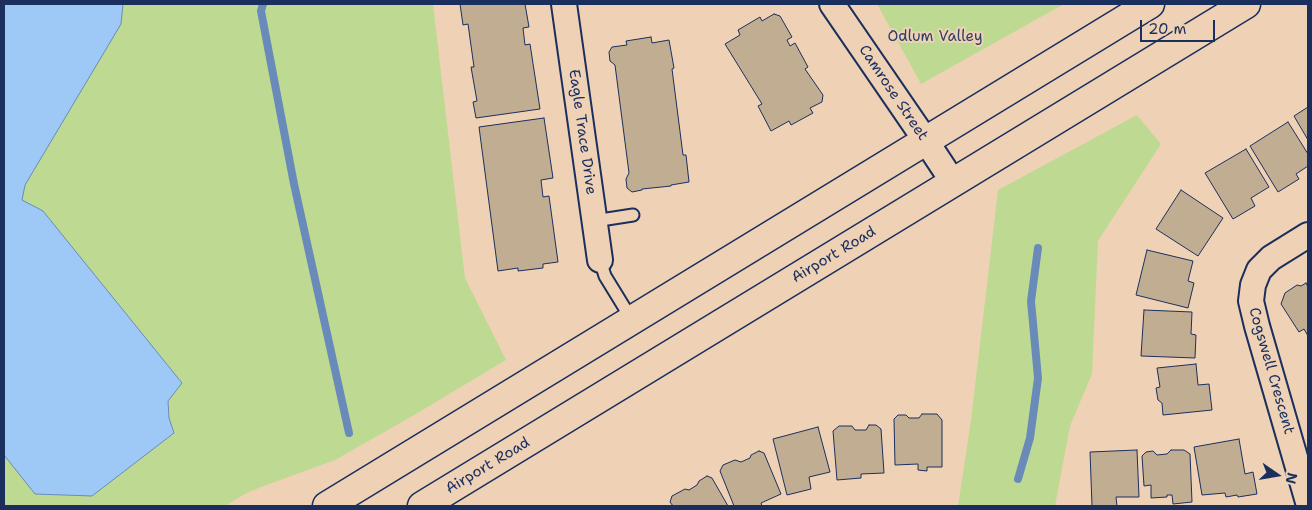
<!DOCTYPE html>
<style>
body{margin:0}
#map{position:relative;width:1312px;height:510px;overflow:hidden;background:#efd2b5;font-family:"Shantell Sans",sans-serif}
canvas{display:block}
.frame{position:absolute;inset:0;border:5px solid #1b2f5e;pointer-events:none}
.north{position:absolute;left:1252px;top:450px;width:50px;height:50px;-webkit-text-stroke:4px #efd2b5;paint-order:stroke;rotate:103deg;font-size:14px;font-weight:700;line-height:20px;text-align:center;color:#1b2f5e}
.north::after{content:'';display:block;margin:auto;width:18px;height:22px;background:#1b2f5e;clip-path:polygon(50% 0,100% 100%,50% 72%,0 100%)}
.scale{position:absolute;left:1140px;top:20px;width:75px;height:22px;box-sizing:border-box;border:2px solid #1b2f5e;border-top:0;padding-left:6px;font-size:15px;line-height:18px;white-space:nowrap;color:#1b2f5e;-webkit-text-stroke:4px #efd2b5;paint-order:stroke}
</style>
<div id="map">
<canvas width="1312" height="510"></canvas>
<div class="frame"></div>
<div class="north">N</div>
<div class="scale">20 m</div>
</div>
<script>
const ctx = document.querySelector('canvas').getContext('2d');
ctx.lineJoin = 'round';
function paint(path, color) { ctx.fillStyle = color; ctx.fill(path, 'evenodd'); }
const shape = rows => new Path2D(rows.map(r => 'M' + r).join(''));
function strokePath(path, color, width, dash) { ctx.strokeStyle = color; ctx.lineWidth = width; ctx.lineCap = dash ? 'butt' : 'round'; ctx.setLineDash(dash || []); ctx.stroke(path); }
function label(font, color, halo, rows, align = 'center') {
  ctx.font = font + ' "Shantell Sans",sans-serif'; ctx.lineWidth = 4; ctx.setLineDash([]); ctx.textBaseline = 'middle'; ctx.strokeStyle = halo; ctx.fillStyle = color; for (const [text, x, y, turn = 0] of rows) {
    ctx.save(); ctx.translate(x, y); ctx.rotate((+turn || 0) * Math.PI / 180); ctx.textAlign = isNaN(turn) ? turn : align; if (halo) ctx.strokeText(text, 0, 0); ctx.fillText(text, 0, 0); ctx.restore();
  }
}
paint(shape([
 [4,4,433,4,465,278,506,360,416,414,335,460,261,487,245,494,225,506,4,506],
 [877,4,1064,4,921,84],
 [1137,115,1161,144,1098,241,1092,374,1070,426,1055,506,958,506,971,420,998,190]
]), '#beda92');
const water = shape([
 [4,4,123,4,121,24,25,185,22,200,43,211,182,383,168,401,169,418,174,433,92,496,35,494,4,455,4,4]
]);
paint(water, '#9ec9f7');
strokePath(water, '#6a8bba', 1);
strokePath(shape([
 [263,4,261,11,294,184,349,433],
 [1018,479,1030,438,1038,378,1031,301,1038,248]
]), '#6a8bba', 8);
const building = shape([
 [460,4,525,4,529,27,523,28,525,45,530,44,540,109,476,118,473,102,477,101,471,67,474,67,468,24,463,25,460,4],
 [774,14,780,16,792,37,787,40,790,46,795,43,808,67,805,69,823,95,822,102,810,108,813,113,791,125,789,121,771,131,758,106,762,104,725,44,740,35,738,30,760,17,762,21,774,14],
 [651,37,652,43,669,40,674,68,672,69,683,155,686,155,689,182,671,185,671,186,642,189,642,190,632,192,627,188,626,179,629,173,615,65,610,61,609,52,612,47,627,45,626,41,651,37],
 [1308,107,1308,140,1294,116,1308,107],
 [544,118,553,178,541,180,543,197,549,196,558,262,543,264,543,268,518,271,518,268,498,271,479,127,544,118],
 [1288,122,1308,154,1308,166,1296,174,1299,179,1278,192,1250,146,1288,122],
 [1246,149,1269,187,1251,198,1255,206,1233,219,1205,173,1246,149],
 [1181,190,1223,218,1198,256,1156,229,1181,190],
 [1147,250,1193,261,1188,281,1194,283,1188,308,1136,295,1147,250],
 [1306,283,1308,287,1308,336,1304,329,1299,332,1281,304,1285,293,1297,285,1301,286,1306,283],
 [1144,310,1192,312,1191,334,1196,335,1195,358,1141,356,1144,310],
 [1196,364,1198,385,1209,384,1212,410,1163,415,1162,403,1158,400,1156,388,1160,387,1157,368,1196,364],
 [922,414,937,414,942,420,942,467,927,467,927,471,918,470,918,464,895,465,894,419,898,415,906,415,909,418,919,418,922,414],
 [869,425,876,425,881,429,884,473,861,474,861,478,837,480,833,431,839,426,852,426,855,430,866,430,869,425],
 [818,427,830,472,809,477,811,489,787,495,773,439,818,427],
 [1239,439,1245,474,1253,472,1257,494,1238,497,1237,495,1226,497,1225,493,1202,495,1194,447,1239,439],
 [1137,450,1139,497,1116,497,1117,506,1092,506,1090,452,1137,450],
 [1171,450,1184,450,1190,454,1192,502,1173,504,1172,495,1167,495,1167,497,1151,498,1151,485,1144,486,1142,456,1146,452,1153,451,1157,455,1167,454,1171,450],
 [759,451,764,453,781,494,761,503,762,506,734,506,720,471,723,465,735,460,741,462,750,458,751,455,759,451],
 [707,476,712,478,728,506,673,506,670,502,672,496,685,489,689,490,697,485,699,481,707,476]
]);
paint(building, '#c0ad92');
strokePath(building, '#1b2f5e', 1);
const lane = shape([
 [594,221,633,215],
 [600,260,605,276,632,320]
]);
const street = shape([
 [564,4,600,260],
 [832,4,926,141,953,182],
 [1308,235,1271,258,1259,270,1253,285,1251,301,1257,326,1308,502]
]);
const secondary = shape([
 [327,506,1150,4],
 [422,506,1246,4]
]);
strokePath(lane, '#1b2f5e', 15);
strokePath(street, '#1b2f5e', 28);
strokePath(secondary, '#1b2f5e', 31);
strokePath(lane, '#efd2b5', 11);
strokePath(street, '#efd2b5', 24);
strokePath(secondary, '#efd2b5', 28);
label('15px', '#2b4063', '#efd2b5', [
 ["Odlum Valley",935,37]
]);
label('15px', '#1b2f5e', '#efd2b5', [
 ["Camrose Street",893,93,56],
 ["Eagle Trace Drive",582,132,82],
 ["Airport Road",834,255,-31],
 ["Cogswell Crescent",1271,371,74],
 ["Airport Road",488,466,-31]
]);
</script>
